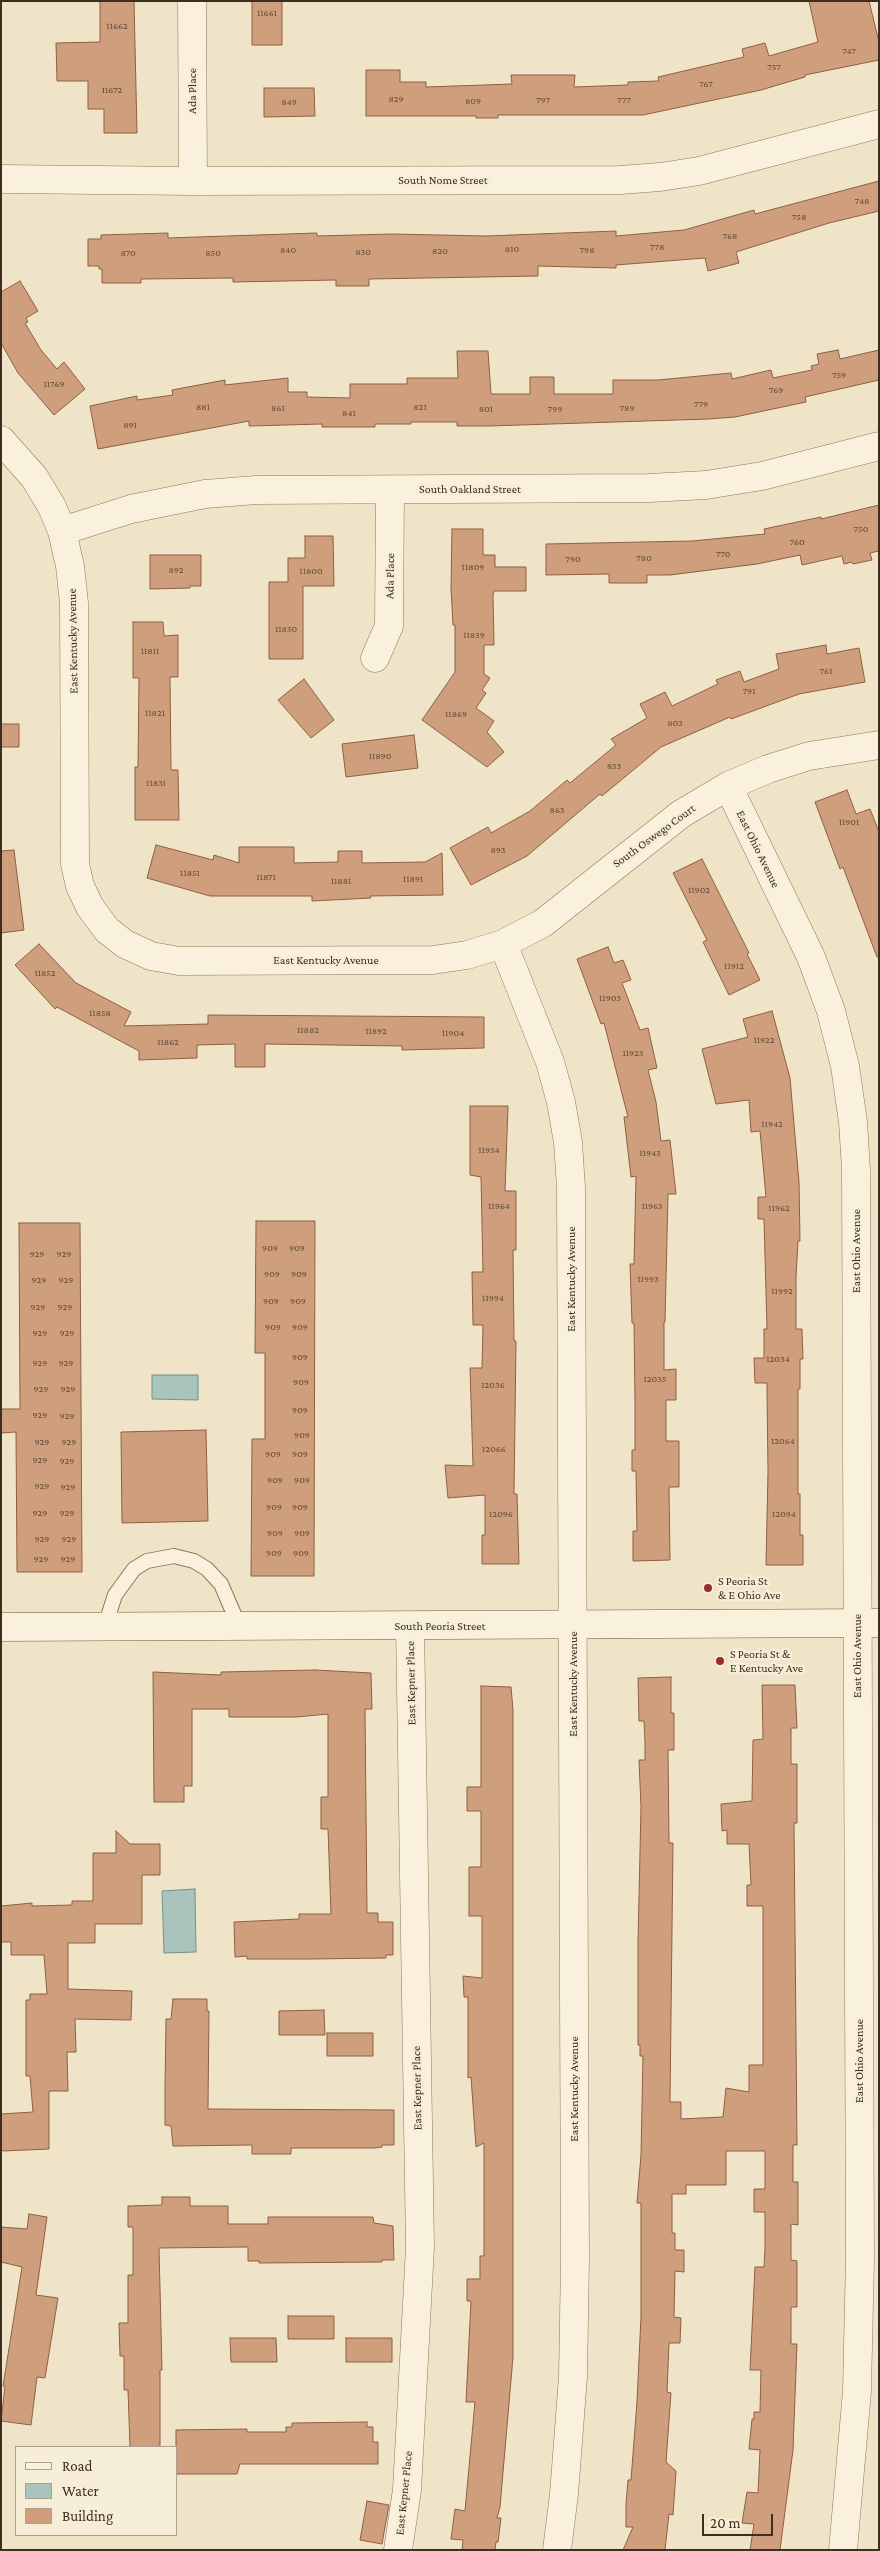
<!DOCTYPE html>
<style>
body{margin:0}
#map{position:relative;width:880px;height:2551px;overflow:hidden;background:#f0e4c8;font-family:"Crimson Pro",serif}
canvas{display:block}
.frame{position:absolute;inset:0;border:2px solid #3d2e20;pointer-events:none}
.legend{position:absolute;left:15px;top:2446px;width:162px;height:90px;box-sizing:border-box;background:#f7eed8;border:1px solid #ada18e;margin:0;padding:6px 9px;list-style:none;font-size:15px;color:#3d2e20}
.legend li{display:flex;align-items:center;gap:10px;height:25px}
.legend b{width:25px;border:1px solid #ada18e}
.scale{position:absolute;left:702px;top:2514px;width:71px;height:22px;box-sizing:border-box;border:2px solid #3d2e20;border-top:0;padding-left:6px;font-size:15px;line-height:18px;white-space:nowrap;color:#3d2e20;-webkit-text-stroke:4px #f7eed8;paint-order:stroke}
</style>
<div id="map">
<canvas width="880" height="2551"></canvas>
<div class="frame"></div>
<ul class="legend">
<li><b style="height:6px;background:#faf1dc"></b>Road</li>
<li><b style="height:14px;background:#a9c4bc"></b>Water</li>
<li><b style="height:14px;background:#cf9f7d"></b>Building</li>
</ul>
<div class="scale">20 m</div>
</div>
<script>
const ctx = document.querySelector('canvas').getContext('2d');
ctx.lineJoin = 'round';
function paint(path, color) { ctx.fillStyle = color; ctx.fill(path, 'evenodd'); }
const shape = rows => new Path2D(rows.map(r => 'M' + r).join(''));
function strokePath(path, color, width, dash) { ctx.strokeStyle = color; ctx.lineWidth = width; ctx.lineCap = dash ? 'butt' : 'round'; ctx.setLineDash(dash || []); ctx.stroke(path); }
function label(font, color, halo, rows, align = 'center') {
  ctx.font = font + ' "Crimson Pro",serif'; ctx.lineWidth = 5; ctx.setLineDash([]); ctx.textBaseline = 'middle'; ctx.strokeStyle = halo; ctx.fillStyle = color; for (const [text, x, y, turn = 0] of rows) {
    ctx.save(); ctx.translate(x, y); ctx.rotate((+turn || 0) * Math.PI / 180); ctx.textAlign = isNaN(turn) ? turn : align; if (halo) ctx.strokeText(text, 0, 0); ctx.fillText(text, 0, 0); ctx.restore();
  }
}
const water = shape([
 [152,1375,198,1375,198,1400,152,1399,152,1375],
 [195,1889,196,1952,164,1953,162,1891,195,1889]
]);
paint(water, '#a9c4bc');
strokePath(water, '#6f938a', 1);
const building = shape([
 [100,1,134,1,137,133,104,133,104,109,88,109,88,81,57,81,56,43,100,42,100,1],
 [252,1,282,1,282,45,252,45,252,1],
 [809,1,869,1,879,42,879,60,805,75,805,77,761,90,643,115,498,115,498,118,476,118,476,116,366,116,366,70,400,70,400,82,426,82,426,87,512,84,511,75,575,75,574,87,628,85,628,82,659,81,658,77,744,57,742,49,765,43,769,56,818,42,809,1],
 [264,88,314,88,315,116,264,117,264,88],
 [879,181,879,211,829,223,736,252,739,263,708,271,705,258,616,265,616,268,538,266,538,276,369,279,369,286,336,286,336,280,233,282,233,278,141,279,141,283,102,283,102,269,99,269,99,266,88,266,88,239,101,239,101,235,168,233,168,238,317,233,317,236,392,234,486,236,616,231,616,236,684,230,754,210,755,214,879,181],
 [20,281,38,311,26,318,28,322,25,323,41,350,57,369,64,362,85,389,54,415,18,373,1,343,1,292,20,281],
 [838,350,840,359,879,350,879,380,805,397,806,402,735,417,709,419,489,426,457,426,457,422,411,422,411,424,375,424,375,427,322,427,322,424,249,426,249,421,98,449,90,406,137,396,137,400,173,395,172,390,225,380,225,385,288,378,288,392,307,392,307,397,350,398,350,384,407,384,407,378,458,378,457,351,488,351,491,394,530,394,530,377,554,377,554,394,613,394,613,380,658,380,731,373,732,379,771,370,773,378,812,370,811,366,819,364,817,354,838,350],
 [879,505,879,551,870,553,872,560,853,564,852,562,844,564,842,556,802,565,800,555,757,564,670,575,647,575,647,583,609,583,609,574,546,575,546,544,692,541,765,534,764,529,821,517,821,519,879,505],
 [452,529,483,529,483,555,495,555,495,567,526,567,526,591,494,591,493,595,494,645,484,645,484,674,490,678,482,690,486,693,476,708,494,721,487,732,504,752,487,767,422,720,455,672,455,625,453,625,451,588,452,529],
 [305,536,333,536,334,586,303,586,303,659,269,659,269,582,288,582,288,558,305,558,305,536],
 [150,555,201,555,201,586,190,586,190,588,150,589,150,555],
 [133,622,163,622,164,636,178,635,178,677,170,677,171,770,178,770,179,820,135,820,135,767,138,767,139,678,133,678,133,622],
 [826,645,827,654,859,648,865,682,799,694,731,719,730,717,661,747,602,796,600,794,527,856,471,885,450,848,488,827,491,833,530,811,567,780,570,783,616,745,611,739,647,718,640,704,665,692,672,706,718,684,716,680,740,671,744,682,779,669,776,654,826,645],
 [304,679,334,720,311,738,278,700,304,679],
 [1,724,19,724,19,747,1,747,1,724],
 [414,735,418,768,346,777,342,744,414,735],
 [847,790,856,814,870,809,879,832,879,957,877,957,843,867,840,869,815,802,847,790],
 [156,845,213,860,214,855,239,863,239,847,294,847,294,863,338,862,338,851,362,851,362,863,425,862,442,853,443,895,370,896,371,898,312,901,312,896,210,896,147,878,156,845],
 [14,850,24,930,1,933,1,851,14,850],
 [702,859,749,953,747,954,760,980,729,995,703,942,707,940,673,873,702,859],
 [39,944,76,983,131,1012,124,1026,208,1024,208,1015,484,1017,484,1048,402,1050,402,1046,265,1044,265,1067,235,1067,235,1044,197,1045,197,1058,139,1060,139,1051,57,1007,55,1009,15,965,39,944],
 [608,947,614,963,623,960,631,980,622,983,640,1030,648,1028,657,1068,648,1070,656,1102,661,1141,670,1140,676,1194,668,1194,665,1322,664,1322,664,1370,676,1369,676,1400,666,1400,666,1441,679,1441,679,1487,669,1487,670,1560,633,1561,633,1531,637,1531,636,1471,632,1471,632,1450,635,1450,635,1401,634,1323,632,1323,630,1264,634,1264,636,1176,631,1177,624,1117,628,1117,604,1023,601,1024,577,959,608,947],
 [772,1011,790,1078,799,1182,800,1241,798,1241,796,1277,796,1329,802,1329,803,1359,800,1359,800,1389,798,1389,798,1494,800,1494,800,1535,803,1535,803,1565,766,1565,768,1472,767,1389,767,1383,755,1383,754,1358,764,1358,764,1329,767,1329,764,1219,758,1219,758,1197,766,1197,760,1131,751,1132,749,1100,716,1104,702,1049,748,1037,743,1019,772,1011],
 [470,1106,508,1106,505,1191,516,1191,516,1250,513,1250,514,1341,516,1341,514,1494,517,1494,519,1564,482,1564,482,1535,485,1535,485,1495,448,1498,445,1465,473,1466,470,1368,482,1368,483,1325,473,1325,472,1272,483,1272,481,1177,470,1175,470,1106],
 [256,1221,315,1221,314,1576,251,1576,252,1439,265,1439,265,1353,255,1353,256,1221],
 [19,1223,80,1223,82,1572,17,1572,16,1432,1,1433,1,1409,20,1409,19,1223],
 [206,1430,208,1521,122,1523,121,1432,206,1430],
 [315,1670,371,1673,372,1709,365,1709,367,1913,378,1913,378,1922,393,1922,393,1955,386,1955,386,1958,310,1959,247,1959,247,1956,235,1957,234,1922,299,1919,299,1914,331,1914,328,1829,321,1829,321,1797,328,1797,328,1714,296,1717,229,1717,229,1709,192,1709,192,1786,184,1786,184,1802,154,1802,153,1672,221,1675,221,1672,315,1670],
 [671,1677,671,1713,674,1713,674,1750,668,1750,669,1843,673,1843,670,2102,681,2102,681,2119,723,2117,726,2088,749,2092,749,2065,763,2065,763,1906,747,1906,747,1885,751,1885,749,1844,727,1844,727,1830,722,1831,721,1804,752,1801,753,1740,763,1739,762,1685,795,1685,797,1728,791,1728,791,1764,797,1764,797,1823,794,1823,797,2145,793,2145,793,2182,798,2182,798,2225,791,2224,791,2260,797,2261,797,2307,791,2307,791,2344,797,2344,793,2450,780,2550,750,2550,754,2524,742,2523,747,2492,758,2493,760,2450,749,2449,752,2419,754,2419,754,2412,760,2412,761,2370,750,2370,755,2267,764,2267,765,2248,765,2212,754,2212,754,2189,765,2189,765,2151,726,2151,726,2185,686,2185,686,2194,672,2194,672,2233,675,2233,675,2250,684,2250,684,2272,675,2271,674,2317,681,2318,680,2343,669,2343,667,2392,671,2393,666,2462,676,2471,673,2515,669,2514,665,2550,623,2550,633,2527,626,2527,626,2504,628,2480,631,2480,637,2402,641,2316,641,2203,637,2203,641,2155,643,2056,640,2056,640,2045,638,2045,638,1943,641,1807,639,1760,645,1760,645,1741,644,1721,639,1721,638,1678,671,1677],
 [481,1686,511,1687,513,1710,513,2357,500,2507,497,2518,501,2518,498,2542,496,2542,495,2550,462,2550,463,2540,451,2539,455,2509,465,2511,475,2402,466,2402,471,2301,467,2301,467,2279,480,2279,480,2256,484,2256,484,2143,476,2147,471,2077,468,2078,468,1997,464,1997,463,1976,482,1978,482,1916,469,1916,469,1867,481,1867,481,1811,467,1811,467,1787,481,1787,481,1686],
 [116,1831,130,1844,160,1844,160,1875,142,1875,142,1924,95,1924,95,1943,68,1943,68,1989,132,1991,131,2020,75,2019,76,2052,67,2052,68,2091,49,2091,49,2149,3,2151,1,2149,1,2114,33,2112,30,2076,26,2076,26,2000,30,2000,30,1994,47,1994,44,1955,11,1955,11,1942,1,1942,1,1906,32,1903,32,1906,72,1905,72,1901,93,1901,93,1853,116,1853,116,1831],
 [173,1999,207,1999,207,2011,209,2011,208,2109,394,2110,394,2145,382,2145,382,2147,374,2148,291,2148,291,2154,252,2154,252,2145,173,2146,171,2126,165,2125,165,2088,166,2019,171,2019,173,1999],
 [324,2010,325,2035,279,2035,279,2011,324,2010],
 [327,2033,373,2033,373,2056,327,2056,327,2033],
 [162,2197,190,2197,190,2206,228,2206,228,2224,268,2224,268,2217,373,2217,374,2223,393,2226,394,2260,382,2260,382,2262,259,2263,259,2261,248,2261,248,2247,159,2248,162,2370,160,2370,160,2447,130,2447,128,2390,124,2390,124,2356,120,2356,119,2323,128,2323,128,2275,133,2275,133,2227,128,2227,128,2206,162,2205,162,2197],
 [29,2214,47,2217,36,2295,58,2298,45,2378,37,2377,31,2425,1,2421,5,2386,3,2386,22,2267,1,2262,1,2227,27,2229,29,2214],
 [288,2316,334,2316,334,2339,288,2339,288,2316],
 [230,2338,276,2338,277,2362,231,2362,230,2338],
 [346,2338,392,2338,392,2362,346,2362,346,2338],
 [367,2422,367,2427,373,2427,373,2442,378,2442,378,2464,240,2464,237,2474,176,2474,176,2430,247,2429,247,2432,286,2432,286,2427,292,2427,292,2423,367,2422],
 [367,2501,389,2505,382,2544,360,2540,367,2501]
]);
paint(building, '#cf9f7d');
strokePath(building, '#8d5f41', 1);
const service = shape([
 [105,1626,115,1595,134,1569,147,1561,174,1556,194,1561,207,1569,221,1584,239,1626]
]);
const minor = shape([
 [192,1,193,181],
 [1,179,193,181,620,180,660,177,699,171,879,124],
 [1,440,34,477,52,507,62,531,70,566,74,603,75,864,80,886,90,907,107,930,125,944,151,956,179,961,433,960,467,955,503,944,543,923,681,814,728,786,768,769,809,756,879,745],
 [62,531,131,509,205,494,256,490,649,488,706,485,762,476,879,446],
 [375,658,389,626,390,490],
 [728,786,811,957,831,1011,845,1066,853,1122,856,1170,860,2258,857,2391,843,2550],
 [503,944,550,1062,561,1102,568,1142,571,1188,575,2260,573,2377,564,2494,557,2550],
 [398,2550,407,2490,420,2247,410,1626]
]);
const secondary = shape([
 [1,1627,879,1623]
]);
strokePath(service, '#8d765c', 16);
strokePath(minor, '#8d765c', 29);
strokePath(secondary, '#6f573f', 29);
strokePath(service, '#faf1dc', 14);
strokePath(minor, '#faf1dc', 28);
strokePath(secondary, '#faf1dc', 28);
for (const [x, y, r, color] of [
 [708,1588,5,"#9e2a2b"],
 [720,1661,5,"#9e2a2b"]
]) { const dot = new Path2D(); dot.arc(x, y, r, 0, 2 * Math.PI); ctx.fillStyle = color; ctx.fill(dot); strokePath(dot, '#f7eed8', 2); }
label('10px', '#624a37', null, [
 ["11661",267,13],
 ["11662",117,26],
 ["747",849,51],
 ["757",774,67],
 ["767",706,84],
 ["11672",112,90],
 ["829",396,99],
 ["797",543,100],
 ["777",624,100],
 ["809",473,101],
 ["849",289,102],
 ["748",862,201],
 ["758",799,217],
 ["768",730,236],
 ["778",657,247],
 ["810",512,249],
 ["840",288,250],
 ["798",587,250],
 ["820",440,251],
 ["830",363,252],
 ["870",128,253],
 ["850",213,253],
 ["759",839,375],
 ["11769",54,384],
 ["769",776,390],
 ["779",701,404],
 ["881",203,407],
 ["821",420,407],
 ["861",278,408],
 ["789",627,408],
 ["801",486,409],
 ["799",555,409],
 ["841",349,413],
 ["891",130,425],
 ["750",861,529],
 ["760",797,542],
 ["770",723,554],
 ["780",644,558],
 ["790",573,559],
 ["11809",473,567],
 ["892",176,570],
 ["11800",311,571],
 ["11830",286,629],
 ["11839",474,635],
 ["11811",150,651],
 ["761",826,671],
 ["791",749,691],
 ["11821",155,713],
 ["11869",456,714],
 ["803",675,723],
 ["11890",380,756],
 ["833",614,766],
 ["11831",156,783],
 ["863",557,810],
 ["11901",849,822],
 ["893",498,850],
 ["11851",190,873],
 ["11871",266,877],
 ["11891",413,879],
 ["11881",341,881],
 ["11902",699,890],
 ["11912",734,966],
 ["11852",45,973],
 ["11903",610,998],
 ["11858",100,1013],
 ["11882",308,1030],
 ["11892",376,1031],
 ["11904",453,1033],
 ["11922",764,1040],
 ["11862",168,1042],
 ["11923",633,1053],
 ["11942",772,1124],
 ["11934",489,1150],
 ["11943",650,1153],
 ["11964",499,1206],
 ["11963",652,1206],
 ["11962",779,1208],
 ["909",270,1248],
 ["909",297,1248],
 ["929",37,1254],
 ["929",64,1254],
 ["909",272,1274],
 ["909",299,1274],
 ["11993",648,1279],
 ["929",39,1280],
 ["929",66,1280],
 ["11992",782,1291],
 ["11994",493,1298],
 ["909",271,1301],
 ["909",298,1301],
 ["929",38,1307],
 ["929",65,1307],
 ["909",273,1327],
 ["909",300,1327],
 ["929",40,1333],
 ["929",67,1333],
 ["909",300,1357],
 ["12034",778,1359],
 ["929",40,1363],
 ["929",66,1363],
 ["12035",655,1379],
 ["909",301,1382],
 ["12036",493,1385],
 ["929",41,1389],
 ["929",68,1389],
 ["909",300,1410],
 ["929",40,1415],
 ["929",67,1416],
 ["909",302,1435],
 ["12064",783,1441],
 ["929",42,1442],
 ["929",69,1442],
 ["12066",494,1449],
 ["909",273,1454],
 ["909",300,1454],
 ["929",40,1460],
 ["929",67,1461],
 ["909",275,1480],
 ["909",302,1480],
 ["929",42,1486],
 ["929",68,1487],
 ["909",274,1507],
 ["909",300,1507],
 ["929",40,1513],
 ["929",67,1513],
 ["12096",501,1514],
 ["12094",784,1514],
 ["909",275,1533],
 ["909",302,1533],
 ["929",42,1539],
 ["929",69,1539],
 ["909",274,1553],
 ["909",301,1553],
 ["929",41,1559],
 ["929",68,1559]
]);
label('12px', '#3d2e20', '#f7eed8', [
 ["Ada Place",192,91,-90],
 ["South Nome Street",443,180],
 ["South Oakland Street",470,489],
 ["Ada Place",390,576,-89],
 ["East Kentucky Avenue",73,641,-91],
 ["South Oswego Court",654,836,-36],
 ["East Ohio Avenue",758,849,64],
 ["East Kentucky Avenue",326,960],
 ["East Ohio Avenue",856,1251,-90],
 ["East Kentucky Avenue",571,1279,-90],
 ["South Peoria Street",440,1626],
 ["East Ohio Avenue",857,1656,-90],
 ["East Kepner Place",411,1683,-91],
 ["East Kentucky Avenue",573,1684,-90],
 ["East Ohio Avenue",859,2061,-90],
 ["East Kepner Place",417,2088,-91],
 ["East Kentucky Avenue",574,2089,-90],
 ["East Kepner Place",404,2493,-84]
]);
label('12px', '#3d2e20', '#f7eed8', [
 ["S Peoria St",718,1581],
 ["& E Ohio Ave",718,1595],
 ["S Peoria St &",730,1654],
 ["E Kentucky Ave",730,1668]
], 'left');
</script>
